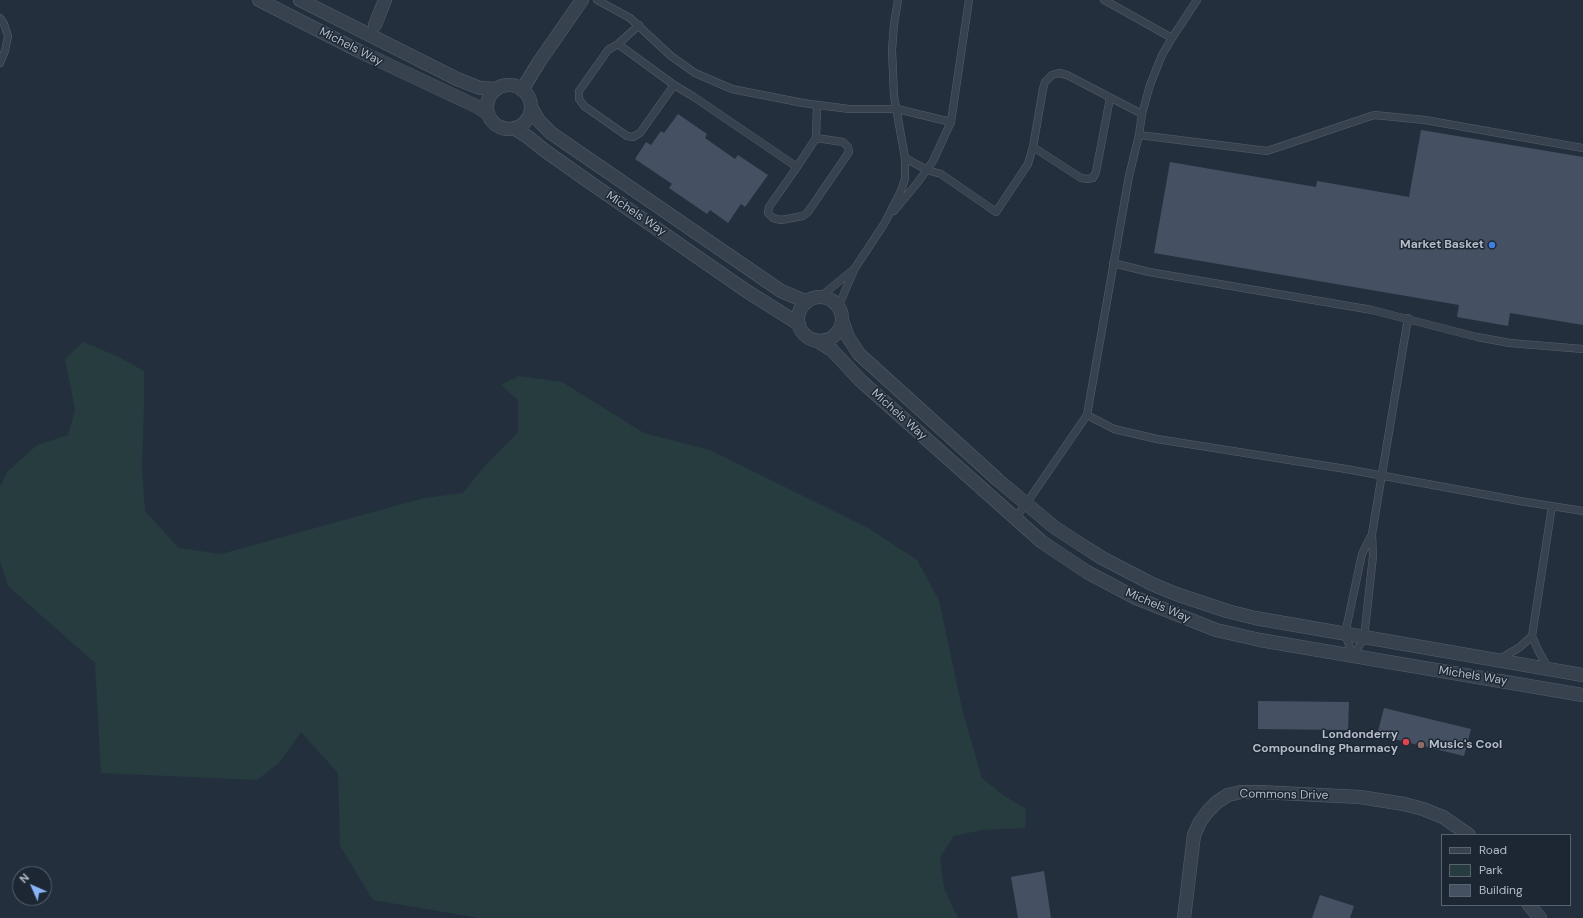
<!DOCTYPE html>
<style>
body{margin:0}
#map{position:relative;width:1583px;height:918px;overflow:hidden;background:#242f3e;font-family:"DM Sans",sans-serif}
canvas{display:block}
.legend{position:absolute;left:1441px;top:834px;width:130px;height:72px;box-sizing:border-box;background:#1d2633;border:1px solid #59626f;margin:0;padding:5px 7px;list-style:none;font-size:12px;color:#b4bcc9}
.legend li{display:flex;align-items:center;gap:8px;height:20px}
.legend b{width:20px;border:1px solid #59626f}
.north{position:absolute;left:12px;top:866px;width:40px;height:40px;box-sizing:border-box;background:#1d2633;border:1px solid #59626f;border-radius:50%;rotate:315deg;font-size:11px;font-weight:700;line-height:16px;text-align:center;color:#b4bcc9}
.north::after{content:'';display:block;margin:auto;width:14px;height:18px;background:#8ab4f8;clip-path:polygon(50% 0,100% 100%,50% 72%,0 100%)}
</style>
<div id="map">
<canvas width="1583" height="918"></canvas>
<ul class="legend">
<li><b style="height:5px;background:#38414e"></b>Road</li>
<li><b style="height:11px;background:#263c3f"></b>Park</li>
<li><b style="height:11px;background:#455162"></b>Building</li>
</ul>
<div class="north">N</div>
</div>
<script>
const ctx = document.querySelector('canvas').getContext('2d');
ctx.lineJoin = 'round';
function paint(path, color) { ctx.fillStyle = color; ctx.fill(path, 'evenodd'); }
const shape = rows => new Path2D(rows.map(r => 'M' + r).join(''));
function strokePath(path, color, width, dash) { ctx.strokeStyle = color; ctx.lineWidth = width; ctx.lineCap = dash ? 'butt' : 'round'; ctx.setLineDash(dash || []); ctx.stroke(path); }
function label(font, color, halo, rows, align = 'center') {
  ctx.font = font + ' "DM Sans",sans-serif'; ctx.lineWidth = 3; ctx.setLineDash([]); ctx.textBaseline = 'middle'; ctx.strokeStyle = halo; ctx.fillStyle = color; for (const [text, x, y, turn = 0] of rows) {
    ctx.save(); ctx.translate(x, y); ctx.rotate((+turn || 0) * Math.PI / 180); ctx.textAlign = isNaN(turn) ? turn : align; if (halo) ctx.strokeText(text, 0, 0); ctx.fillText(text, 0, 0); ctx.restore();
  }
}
paint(shape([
 [83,342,117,356,144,371,144,407,142,468,145,511,179,548,221,554,424,498,463,493,482,469,518,432,518,400,501,385,519,376,562,382,644,433,710,450,870,529,917,560,939,600,963,713,982,778,1003,795,1026,809,1025,828,982,830,954,836,940,857,944,888,958,918,479,918,373,900,340,846,338,773,301,732,279,763,257,780,101,773,95,663,8,586,0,561,0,487,7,472,37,445,68,435,75,410,65,359]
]), '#263c3f');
paint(shape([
 [678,114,707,134,705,138,735,159,738,155,768,175,745,207,741,204,728,223,710,210,707,214,669,188,672,184,635,159,646,142,651,145,661,131,664,133],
 [1421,130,1583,157,1583,325,1510,313,1508,326,1457,317,1459,305,1154,253,1170,162,1316,187,1317,181,1409,197],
 [1258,701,1349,702,1348,730,1258,729],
 [1384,708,1471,729,1464,756,1377,735],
 [1044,871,1051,918,1018,918,1011,877],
 [1320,895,1354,906,1350,918,1312,918]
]), '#455162');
const lane = shape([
 [597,0,630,18,671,56,695,73,732,89,803,103,849,109,897,109,951,122],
 [1104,0,1172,38],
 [0,18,4,24,8,36,5,51,0,63],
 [618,44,674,85,640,133,633,137,627,136,584,106,579,99,579,91,608,50,618,44,639,25],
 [674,85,694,97,797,167,816,138,817,105],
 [1139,135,1142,114,1150,85,1162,55,1172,38,1197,0],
 [1033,147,1081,178,1087,179,1093,178,1096,172,1110,98],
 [905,158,927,170,941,174,996,212,1028,164,1033,147,1043,89,1045,82,1052,75,1059,73,1067,75,1142,114],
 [797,167,769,207,768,213,773,218,781,220,803,216,808,212,849,152,848,147,843,142,816,138],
 [894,211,918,182,933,161,951,122,969,0],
 [1113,263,1149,272,1372,310,1477,337,1510,343,1583,349],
 [820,297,853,270],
 [838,307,855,268,884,224,901,191,905,179,905,158,894,96,892,50,894,24,898,0],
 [1087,415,1114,429,1157,439,1346,469,1520,501,1583,511],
 [1015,518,1026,504,1087,415,1129,176,1139,135,1267,151,1374,115,1425,120,1583,148],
 [1353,656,1364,638,1373,556,1372,534,1408,318],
 [1353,656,1345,634,1362,554,1371,536],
 [1500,659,1520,647,1532,636],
 [1548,668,1538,650,1532,636,1552,506]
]);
const street = shape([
 [259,0,361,52,478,107,487,113],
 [300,0,457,79,480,88,497,89],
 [375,25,385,0],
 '487 107a22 22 0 1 1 44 0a22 22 0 1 1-44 0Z',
 [522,90,539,62,582,0],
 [531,107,539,121,551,133,781,291,807,302],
 [515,129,528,137,544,150,585,179,745,290,799,324],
 '798 319a22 22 0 1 1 44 0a22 22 0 1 1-44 0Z',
 [842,320,848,337,859,354,998,480,1054,527,1077,542,1102,558,1152,584,1176,594,1227,611,1255,618,1583,675],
 [816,340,832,350,860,380,1042,542,1087,572,1136,598,1216,630,1260,640,1583,695],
 [1529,905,1540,918],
 [1184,918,1194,835,1200,822,1208,811,1217,802,1228,795,1241,792,1259,792,1360,797,1404,804,1423,809,1443,817,1469,835]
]);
strokePath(lane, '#565f6c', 8);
strokePath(street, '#565f6c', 14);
strokePath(lane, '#38414e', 7);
strokePath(street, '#38414e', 13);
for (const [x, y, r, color] of [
 [1492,245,4,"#3f7fe0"],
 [1406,742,4,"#e0444e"],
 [1421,745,4,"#8d6e63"]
]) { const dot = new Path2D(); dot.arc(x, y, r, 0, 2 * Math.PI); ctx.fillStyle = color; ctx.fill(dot); strokePath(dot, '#1d2633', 1.5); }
label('12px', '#b4bcc9', '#1d2633', [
 ["Michels Way",351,47,27],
 ["Michels Way",636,214,34],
 ["Michels Way",899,415,42],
 ["Michels Way",1158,606,23],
 ["Michels Way",1473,676,9],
 ["Commons Drive",1284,795,1]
]);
label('bold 12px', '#b4bcc9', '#1d2633', [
 ["Market Basket",1484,245],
 ["Londonderry",1398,735],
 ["Compounding Pharmacy",1398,749],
 ["Music's Cool",1429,745,"left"]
], 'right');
</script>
